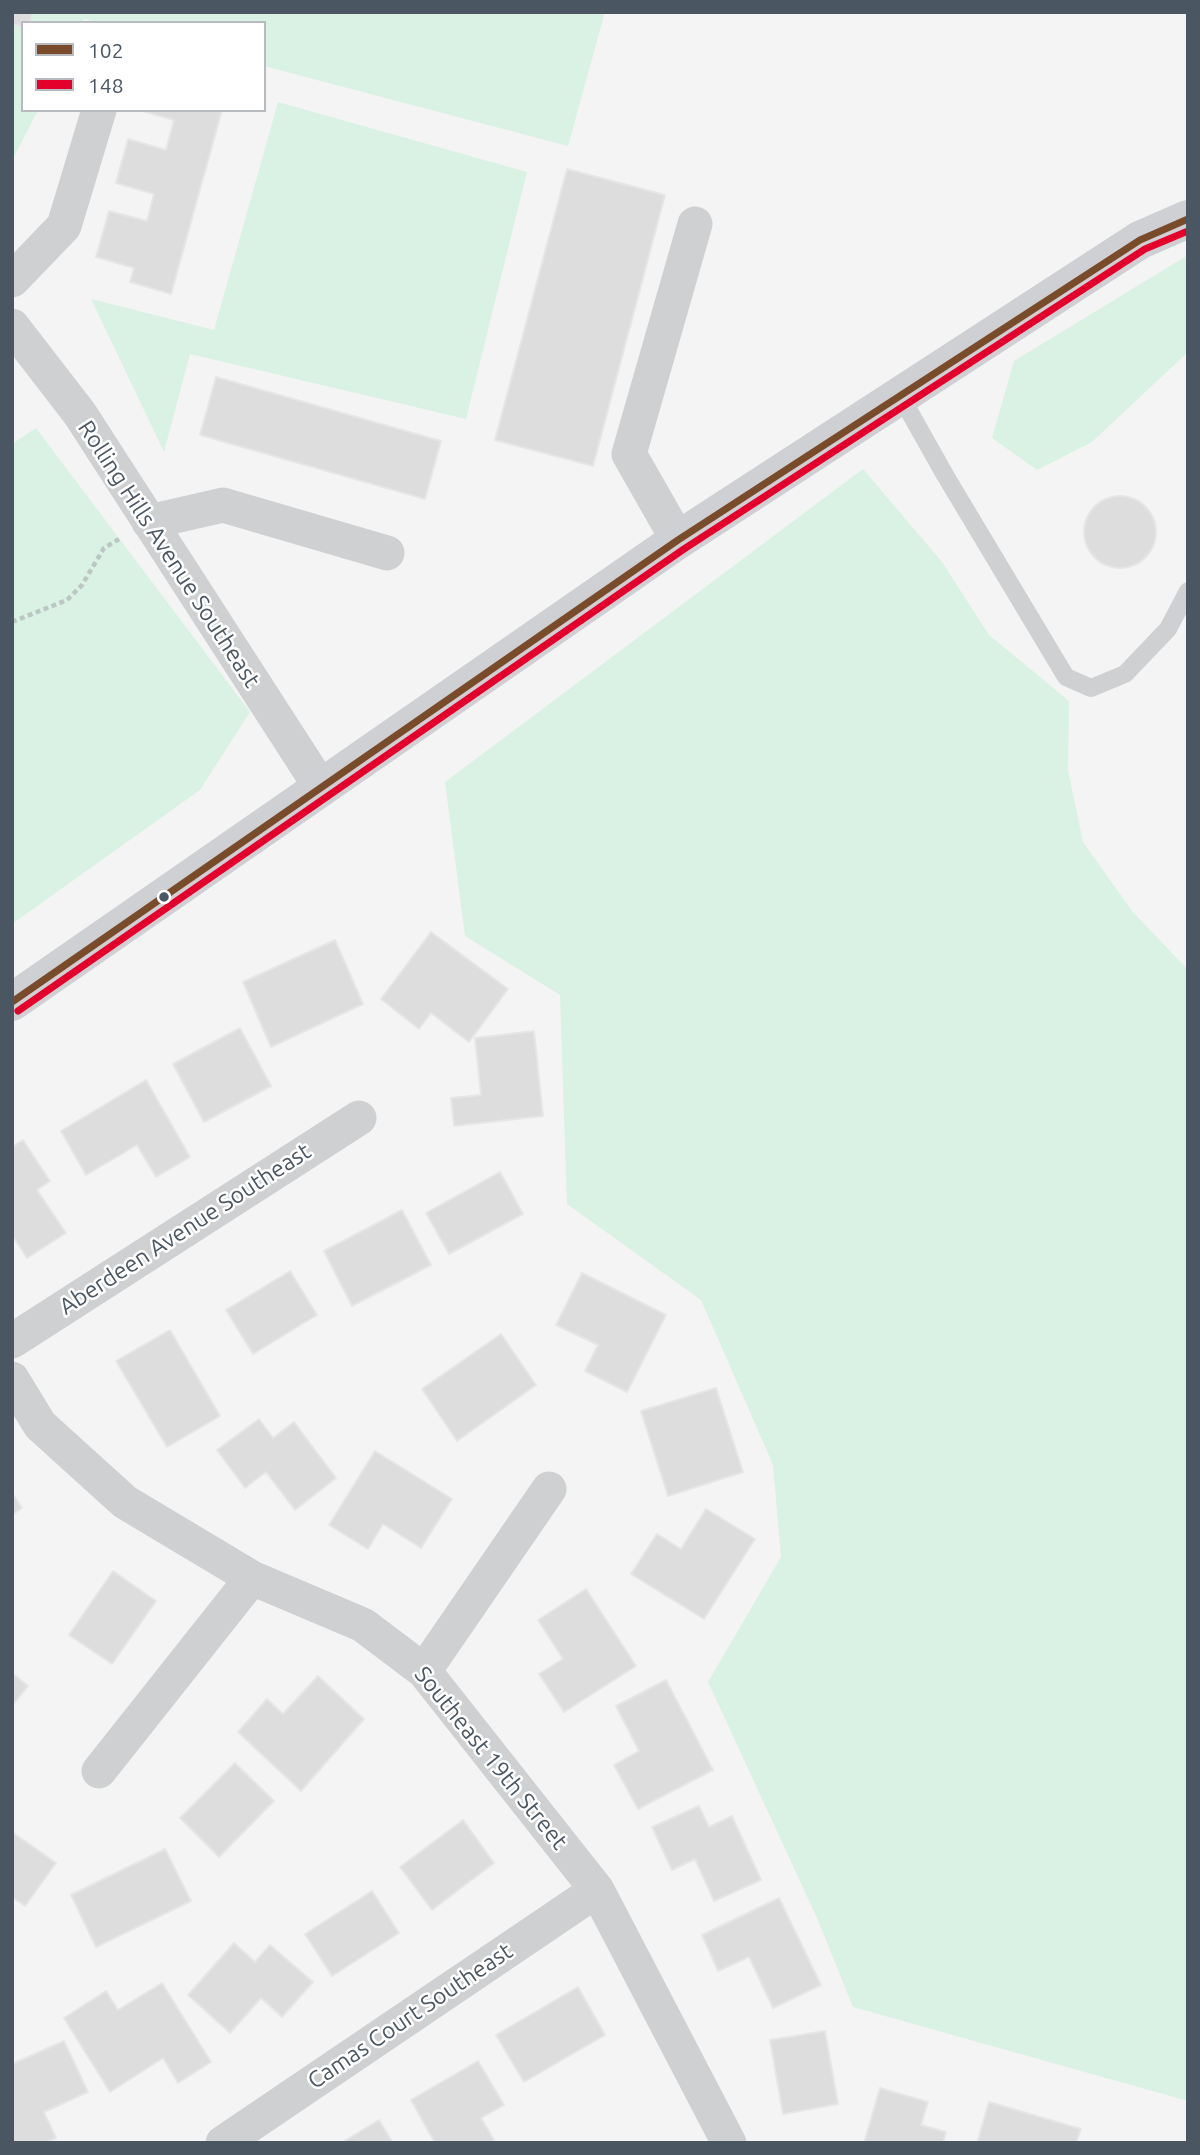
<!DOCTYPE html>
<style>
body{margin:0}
#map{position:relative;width:1200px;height:2155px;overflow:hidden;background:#f4f4f4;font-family:Ubuntu,sans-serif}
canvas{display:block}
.frame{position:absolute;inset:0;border:14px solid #4a5661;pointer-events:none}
.legend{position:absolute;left:21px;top:21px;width:245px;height:91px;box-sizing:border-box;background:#fff;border:2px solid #b7bbc0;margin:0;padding:9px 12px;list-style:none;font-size:21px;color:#4a5661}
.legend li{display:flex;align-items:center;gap:14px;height:35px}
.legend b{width:35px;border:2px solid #b7bbc0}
</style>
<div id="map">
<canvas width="1200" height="2155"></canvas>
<div class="frame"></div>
<ul class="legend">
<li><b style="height:9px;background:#7a4b2a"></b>102</li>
<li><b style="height:9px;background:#e4002b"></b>148</li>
</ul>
</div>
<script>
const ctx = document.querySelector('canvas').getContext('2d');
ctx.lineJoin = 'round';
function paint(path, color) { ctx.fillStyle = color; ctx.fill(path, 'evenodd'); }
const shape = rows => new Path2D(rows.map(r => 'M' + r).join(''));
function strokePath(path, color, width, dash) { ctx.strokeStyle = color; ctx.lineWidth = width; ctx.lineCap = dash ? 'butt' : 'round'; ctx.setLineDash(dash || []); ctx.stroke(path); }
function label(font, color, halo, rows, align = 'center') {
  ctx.font = font + ' Ubuntu,sans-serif'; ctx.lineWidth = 5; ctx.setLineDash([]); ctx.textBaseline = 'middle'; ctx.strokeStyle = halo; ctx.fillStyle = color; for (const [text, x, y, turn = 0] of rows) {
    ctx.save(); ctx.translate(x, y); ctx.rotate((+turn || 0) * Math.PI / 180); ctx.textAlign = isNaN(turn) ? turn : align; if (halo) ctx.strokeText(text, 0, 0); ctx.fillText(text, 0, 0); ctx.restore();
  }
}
paint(shape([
 [12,12,605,12,568,146,264,66,264,23,100,23,84,19,82,23,23,23,23,110,38,110,12,161],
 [278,102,527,172,466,419,190,354,164,452,91,299,214,330],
 [1188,255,1188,352,1092,442,1037,470,992,438,1014,361],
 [36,428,250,712,200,790,12,924,12,444],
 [863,469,942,562,989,635,1069,701,1068,770,1083,842,1132,911,1188,970,1188,2101,853,2007,817,1918,708,1682,781,1557,773,1465,701,1300,567,1204,560,995,465,936,445,782]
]), '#d9f2e3');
const building = shape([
 [12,12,33,12,30,23,23,23,23,27,12,24,12,12],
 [139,110,222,110,171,294,130,282,134,268,96,257,109,211,147,221,154,194,116,183,128,139,166,150,174,120,139,110],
 [567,169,665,195,593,466,495,440,567,169],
 [216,377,441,441,425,499,200,435,216,377],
 '1084 532a36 36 0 1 1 72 0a36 36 0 1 1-72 0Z',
 [431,932,508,989,469,1042,431,1013,419,1029,381,999,431,932],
 [335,940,363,1004,271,1047,243,982,335,940],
 [240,1028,271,1086,204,1122,173,1064,240,1028],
 [534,1031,543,1116,454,1126,451,1098,481,1095,475,1038,534,1031],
 [146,1080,190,1157,156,1177,137,1145,86,1175,61,1131,146,1080],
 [23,1140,50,1181,37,1190,66,1233,27,1258,12,1235,12,1147,23,1140],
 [500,1172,523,1214,449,1254,426,1213,500,1172],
 [402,1210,431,1265,352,1306,324,1251,402,1210],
 [290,1271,317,1315,253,1354,226,1310,290,1271],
 [582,1273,666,1315,627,1392,585,1371,598,1345,556,1325,582,1273],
 [170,1330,220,1416,167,1447,116,1361,170,1330],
 [501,1334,536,1385,457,1441,422,1389,501,1334],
 [716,1388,743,1472,668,1496,641,1411,716,1388],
 [259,1419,273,1438,294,1422,336,1478,295,1510,266,1472,245,1488,217,1450,259,1419],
 [375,1451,452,1499,421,1548,383,1524,368,1549,329,1525,375,1451],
 [12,1493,22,1508,12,1515,12,1493],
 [706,1509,755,1539,704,1619,631,1574,657,1534,681,1549,706,1509],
 [113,1571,156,1601,112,1664,69,1635,113,1571],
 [586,1589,636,1666,564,1712,539,1674,563,1659,538,1620,586,1589],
 [12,1673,28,1686,12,1706,12,1673],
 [318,1676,364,1719,301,1791,238,1732,267,1699,283,1714,318,1676],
 [666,1680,713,1770,638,1809,614,1765,639,1751,616,1706,666,1680],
 [235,1763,274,1801,219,1857,180,1818,235,1763],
 [699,1806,709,1827,732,1816,761,1880,714,1901,695,1859,672,1870,652,1827,699,1806],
 [463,1820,494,1863,432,1910,400,1867,463,1820],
 [12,1832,56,1863,25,1906,12,1897,12,1832],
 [165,1849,191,1901,96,1947,71,1895,165,1849],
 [372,1891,399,1933,332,1976,305,1934,372,1891],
 [779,1898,821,1985,773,2008,749,1957,718,1971,702,1935,779,1898],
 [234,1943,255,1962,270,1945,313,1982,282,2017,261,1998,230,2033,188,1995,234,1943],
 [162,1983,211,2062,178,2083,163,2058,110,2092,64,2018,106,1991,118,2010,162,1983],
 [578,1987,605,2035,524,2082,496,2035,578,1987],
 [825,2031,838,2104,783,2114,770,2040,825,2031],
 [64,2041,88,2092,44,2112,56,2138,44,2143,12,2143,12,2064,64,2041],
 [478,2061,504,2105,481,2118,494,2140,489,2143,435,2143,411,2100,478,2061],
 [880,2088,928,2102,921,2125,946,2132,943,2143,864,2143,880,2088],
 [989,2102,1081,2129,1076,2143,977,2143,989,2102],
 [379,2120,393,2143,341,2143,379,2120]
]);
paint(building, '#ddddde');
strokePath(building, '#e5e6e7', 2);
strokePath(shape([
 [12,622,67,600,82,585,104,548,121,538]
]), '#bcc7c4', 4.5, [5, 3.5]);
strokePath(shape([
 [900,395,945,475,1066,677,1091,688,1125,674,1168,629,1188,591]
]), '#ced0d2', 18);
strokePath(shape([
 [12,280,64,226,99,110],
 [12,326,80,414,320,786],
 [149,522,223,505,387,553],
 [678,540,629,454,695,224],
 [12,1341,359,1118],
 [12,1379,40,1425,125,1502,252,1578,363,1625,424,1671,597,1890,729,2143],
 [424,1671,549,1489],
 [99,1771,252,1578],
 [223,2143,597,1890]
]), '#ced0d2', 35);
strokePath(shape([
 [12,1002,678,540,1140,240,1188,219]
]), '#ced0d4', 38);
strokePath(shape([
 [12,1002,678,540,1140,240,1188,219]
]), '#7a4b2a', 7);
strokePath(shape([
 [18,1011,684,549,1145,249,1188,231]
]), '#e4002b', 7);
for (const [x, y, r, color] of [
 [164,897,6,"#4a5661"]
]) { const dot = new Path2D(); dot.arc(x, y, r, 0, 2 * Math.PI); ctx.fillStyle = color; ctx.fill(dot); strokePath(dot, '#fff', 2.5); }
label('23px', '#4a5661', '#fff', [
 ["Rolling Hills Avenue Southeast",169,554,57],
 ["Aberdeen Avenue Southeast",185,1229,-33],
 ["Southeast 19th Street",491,1758,51],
 ["Camas Court Southeast",410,2016,-34]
]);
</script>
